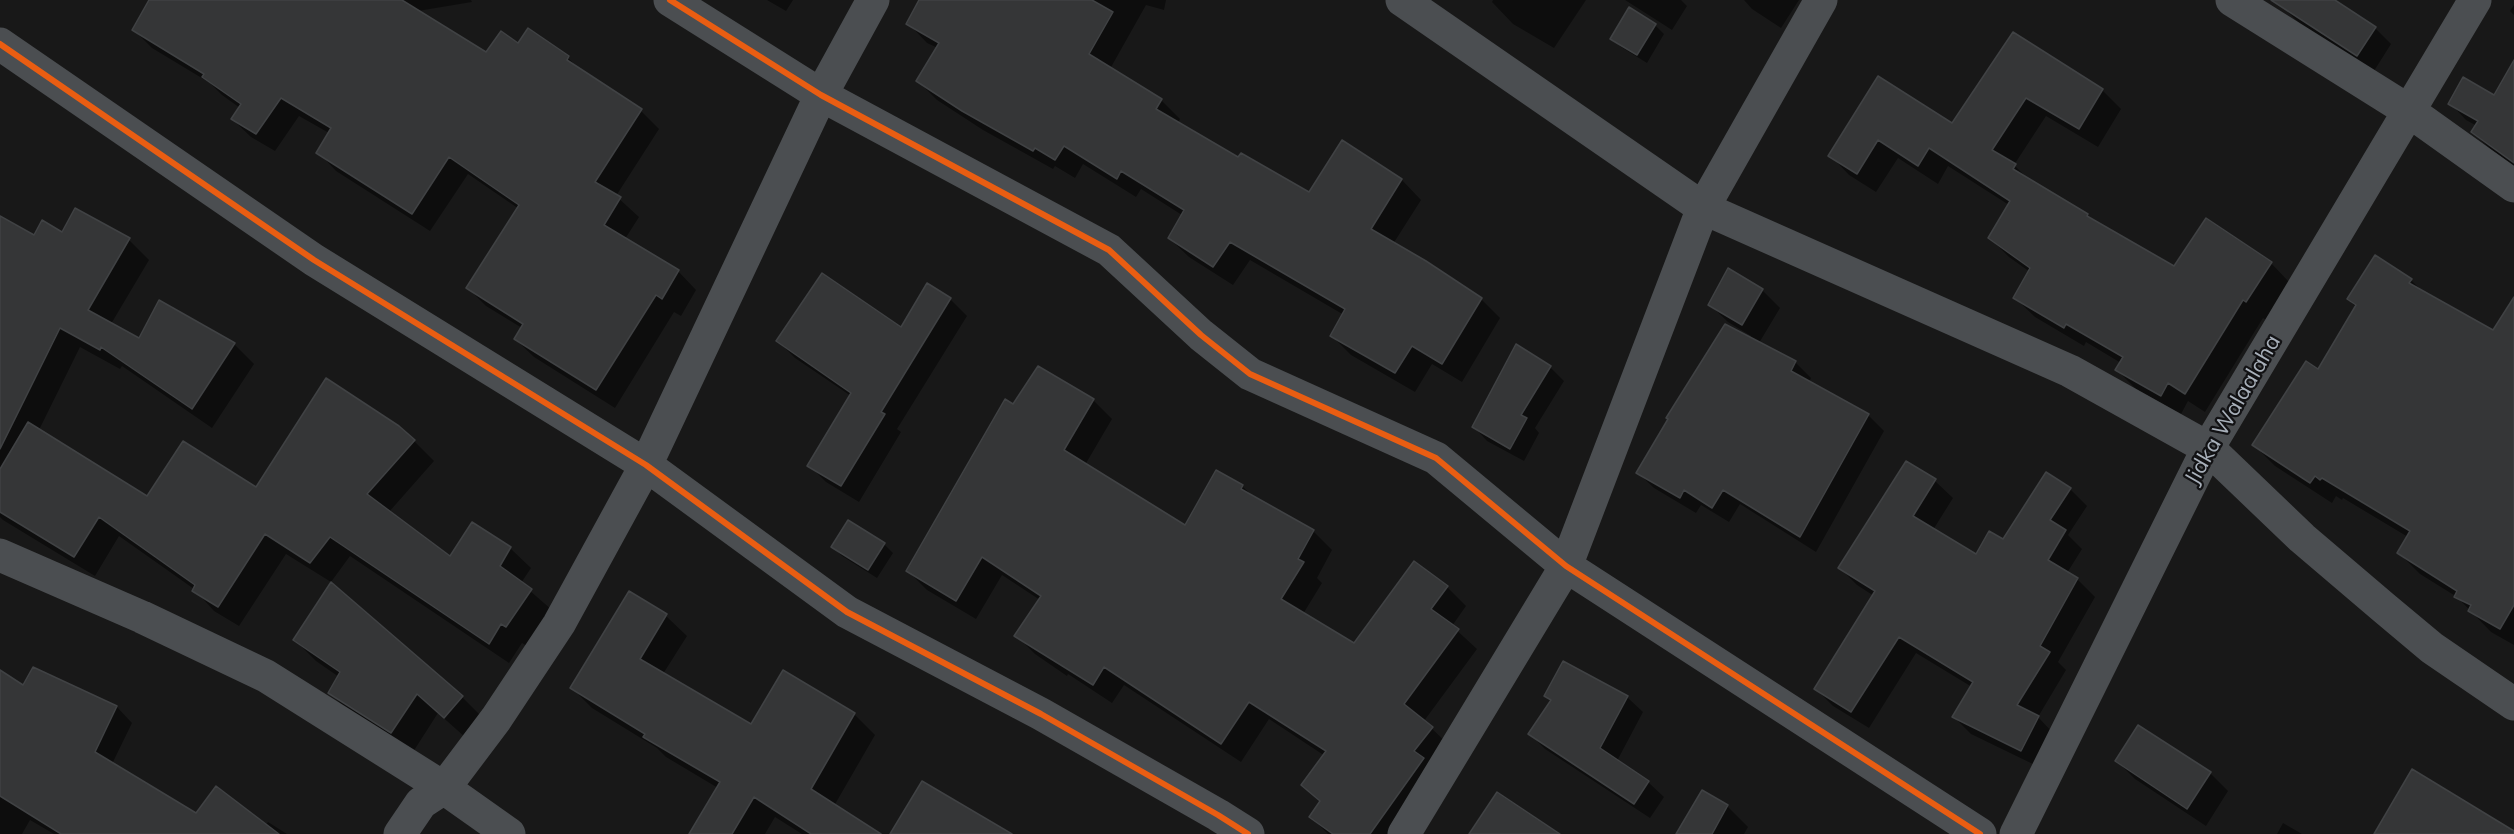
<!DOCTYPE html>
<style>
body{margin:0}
canvas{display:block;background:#181818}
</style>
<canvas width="2514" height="834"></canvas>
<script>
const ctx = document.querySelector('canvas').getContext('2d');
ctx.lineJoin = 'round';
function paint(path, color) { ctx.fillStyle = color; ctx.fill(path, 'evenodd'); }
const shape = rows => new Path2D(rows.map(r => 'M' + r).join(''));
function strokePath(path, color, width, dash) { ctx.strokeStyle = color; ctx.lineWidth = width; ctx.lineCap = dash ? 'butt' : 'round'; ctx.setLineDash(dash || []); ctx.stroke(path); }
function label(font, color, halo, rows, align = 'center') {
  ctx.font = font + ' Mulish,sans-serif'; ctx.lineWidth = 4.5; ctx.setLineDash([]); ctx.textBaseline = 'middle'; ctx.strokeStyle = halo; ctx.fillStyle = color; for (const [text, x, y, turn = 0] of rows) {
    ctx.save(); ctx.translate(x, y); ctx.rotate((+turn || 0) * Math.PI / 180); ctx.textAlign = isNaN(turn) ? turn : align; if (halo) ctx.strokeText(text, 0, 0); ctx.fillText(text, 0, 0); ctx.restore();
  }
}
paint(shape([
 [151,0,471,0,472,2,418,11,486,54,518,45,528,31,568,58,584,73,641,111,659,129,616,196,639,217,625,239,678,271,696,290,681,316,674,312,615,408,534,357,515,339,522,328,486,306,468,288,519,209,468,174,430,231,336,171,318,152,329,133,299,116,275,151,251,137,232,119,240,108,222,95,210,83,152,48,134,30],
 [767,0,793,0,786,11],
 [922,0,1166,0,1164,10,1146,5,1110,69,1161,100,1180,119,1178,123,1239,159,1309,194,1342,142,1402,180,1421,200,1393,244,1481,299,1500,318,1462,382,1432,364,1415,392,1351,355,1332,336,1344,315,1250,260,1233,285,1189,257,1169,238,1182,215,1141,189,1136,197,1083,164,1075,178,1055,166,1053,169,983,130,937,100,918,81,938,48,927,43,908,23],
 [1493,0,1586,0,1554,48,1513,24,1492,2],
 [1625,0,1681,0,1687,6,1672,30],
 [1744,0,1799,0,1781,28,1752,9],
 [2297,0,2332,0,2375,28,2391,44,2374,71,2304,28,2288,12],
 [2514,5,2514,15,2510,11],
 [1629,9,1655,25,1664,34,1647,63,1621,47,1612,38],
 [2013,34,2102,90,2121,109,2098,147,2046,116,2014,165,2031,182,2092,221,2175,268,2207,220,2271,263,2290,283,2266,320,2263,318,2205,412,2188,401,2181,414,2136,389,2117,370,2121,363,2086,342,2084,346,2035,317,2015,298,2030,272,2009,257,1990,238,2009,205,1948,166,1938,184,1898,158,1876,192,1849,175,1830,155,1879,79,1952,125],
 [2514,63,2514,166,2490,149,2473,132,2477,126,2466,120,2450,103,2494,97],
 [62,234,129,240,149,260,111,324,140,340,234,344,254,364,212,428,122,366,120,369,80,347,39,430,148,498,256,489,414,441,434,461,389,512,451,559,473,524,510,548,531,568,521,583,552,610,527,646,522,643,509,663,350,556,331,582,286,554,239,626,214,611,194,589,119,536,95,576,3,520,0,517,0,239],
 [2411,280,2424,293,2514,344,2514,645,2491,632,2457,597,2420,574,2399,553,2408,537,2343,498,2342,500,2336,496,2332,503,2275,466,2254,445,2319,371,2356,307,2348,299],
 [1762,290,1780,308,1759,343,1795,362,1811,378,1809,383,1868,415,1884,431,1816,552,1740,504,1729,522,1701,505,1696,513,1654,488,1638,473,1751,336,1728,322,1709,304],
 [950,299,967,316,897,429,901,432,859,502,826,482,809,465,851,396,795,358,778,341,901,329],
 [1517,347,1550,367,1564,381,1535,428,1539,433,1524,461,1487,441,1474,427],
 [1093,400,1112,419,1085,465,1186,527,1242,486,1255,498,1313,531,1332,550,1317,578,1322,583,1303,614,1355,645,1447,587,1466,606,1452,626,1477,649,1424,721,1451,747,1402,834,1328,834,1311,817,1321,803,1303,785,1325,756,1269,719,1241,762,1124,685,1112,703,1068,674,1067,676,1035,654,1016,635,1040,600,1002,575,976,619,927,590,908,571,1014,406],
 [1907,463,1935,481,1953,498,1933,530,1976,556,2004,541,2070,489,2087,506,2068,535,2082,549,2067,573,2077,579,2095,597,2058,662,2066,670,2038,717,2055,735,2039,767,1971,734,1954,717,1972,687,1916,653,1869,728,1833,706,1816,689,1874,596,1857,585,1840,568],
 [884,544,893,553,877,578,842,556,833,547],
 [331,584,462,697,483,718,466,738,438,713,413,752,350,713,329,692,339,677,316,661,295,640],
 [666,616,687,636,663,674,752,726,784,672,854,714,875,735,834,806,878,834,802,834,775,817,765,834,691,834,718,788,666,757,657,748,592,708,572,688],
 [0,671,24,687,117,707,132,723,112,764,196,815,265,826,268,822,287,834,54,834,30,820,22,834,0,834],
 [1546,696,1627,697,1643,712,1617,761,1648,782,1664,797,1650,818,1545,749,1530,734,1551,702],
 [2117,761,2210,773,2228,791,2206,826,2135,779],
 [1727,806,1748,827,1744,834,1678,834],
 [2283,823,2302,834,2277,834]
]), '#0007');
const building = shape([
 [149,0,402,0,486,52,501,31,518,43,528,28,569,56,567,60,642,109,595,182,621,197,604,225,679,270,662,299,656,295,596,390,514,339,523,324,466,288,519,205,449,157,412,214,316,153,331,128,281,98,256,134,231,119,241,104,202,77,204,74,132,30,149,0],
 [919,0,1092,0,1113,12,1089,54,1162,99,1156,109,1238,157,1241,153,1309,192,1342,140,1402,179,1371,229,1426,261,1482,298,1442,364,1412,346,1395,373,1330,336,1345,309,1230,242,1213,267,1168,238,1184,210,1121,171,1117,179,1064,146,1055,160,1035,148,1033,151,962,111,916,81,939,43,906,24,919,0],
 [2271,0,2335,0,2376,27,2357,56,2271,0],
 [1629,7,1656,24,1637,55,1610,39,1629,7],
 [2013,32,2103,89,2079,129,2026,98,1992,150,2016,164,2013,169,2088,214,2087,216,2174,266,2206,218,2272,262,2246,302,2243,300,2185,394,2168,383,2161,396,2115,370,2123,357,2066,324,2064,328,2013,298,2030,268,1988,238,2010,201,1929,148,1918,166,1878,140,1857,174,1828,156,1878,76,1952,123,2013,32],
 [2514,60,2514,163,2471,132,2478,121,2448,104,2463,77,2494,95,2514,60],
 [75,208,130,238,88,310,139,338,159,300,235,343,192,409,101,347,100,350,60,328,0,449,0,216,34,235,42,220,62,232,75,208],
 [2375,255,2412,279,2409,283,2493,330,2514,297,2514,605,2500,629,2468,611,2471,605,2454,597,2457,591,2397,553,2410,531,2322,478,2320,480,2315,476,2310,483,2252,445,2306,361,2318,369,2356,305,2347,299,2375,255],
 [1728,268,1763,289,1742,325,1708,305,1728,268],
 [822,273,901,327,927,283,951,298,881,412,885,414,841,486,807,466,851,393,776,341,822,273],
 [1725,324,1796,361,1791,371,1869,414,1800,537,1723,490,1712,508,1684,490,1680,498,1636,473,1668,419,1666,418,1725,324],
 [1516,344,1551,366,1521,415,1527,418,1510,449,1472,427,1516,344],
 [1038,366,1094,399,1064,450,1185,525,1216,470,1243,485,1241,489,1314,530,1298,559,1304,562,1281,599,1354,643,1414,561,1448,586,1431,609,1459,629,1404,704,1433,727,1414,751,1424,758,1370,834,1333,834,1309,817,1320,801,1301,785,1326,751,1249,702,1221,744,1104,667,1093,685,1014,636,1041,596,982,557,956,601,906,571,1005,399,1013,404,1038,366],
 [326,378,399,426,415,440,367,494,450,556,472,522,511,547,500,566,532,589,506,627,501,624,489,644,330,537,310,563,265,534,218,607,192,591,195,585,99,517,74,557,0,512,0,469,28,422,147,496,183,441,256,487,326,378],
 [1906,461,1936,479,1913,516,1976,554,1989,531,2003,539,2046,472,2071,488,2050,520,2066,530,2048,560,2078,578,2040,646,2050,652,2017,705,2039,716,2021,751,1952,717,1973,682,1899,637,1851,712,1814,689,1875,591,1838,568,1906,461],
 [848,520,885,543,868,570,831,547,848,520],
 [331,582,463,696,444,718,417,694,391,733,328,693,340,672,293,640,331,582],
 [629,591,667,614,640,659,751,724,783,670,855,713,811,789,881,834,811,834,754,797,732,834,689,834,720,782,643,737,645,734,570,688,629,591],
 [1563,661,1628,696,1600,748,1649,781,1634,804,1528,734,1551,700,1544,696,1563,661],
 [33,667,117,706,95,752,196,813,216,786,279,834,61,834,0,796,0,670,23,685,33,667],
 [2138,725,2211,772,2187,809,2115,761,2138,725],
 [2412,769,2514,831,2514,834,2374,834,2412,769],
 [922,781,1012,834,890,834,922,781],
 [1702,790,1728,805,1712,834,1676,834,1702,790],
 [1497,792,1560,834,1469,834,1497,792]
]);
paint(building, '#353637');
strokePath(building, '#404244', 1.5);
strokePath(shape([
 [670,0,821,95,1109,250,1201,335,1250,374,1436,458,1566,566,1980,834],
 [1402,0,1703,208,2070,371,2208,448,2302,538,2383,607,2432,648,2514,704],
 [2232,0,2409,111,2514,186],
 [0,44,314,260,646,465,847,612,1041,714,1218,815,1248,834],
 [0,555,142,617,266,676,444,788,509,834],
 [400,834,421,803,444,788,496,719,559,624,646,465,821,95,873,0],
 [1404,834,1566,566,1703,208,1821,0],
 [2016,834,2208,448,2475,0]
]), '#4b4e51', 33);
strokePath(shape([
 [670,0,821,95,1109,250,1201,335,1250,374,1436,458,1566,566,1980,834],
 [0,44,314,260,646,465,847,612,1041,714,1218,815,1248,834]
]), '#e95d12', 6);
label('22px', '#a8b0ba', '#121214', [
 ["Jidka Walaalaha",2233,410,-60]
]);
</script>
